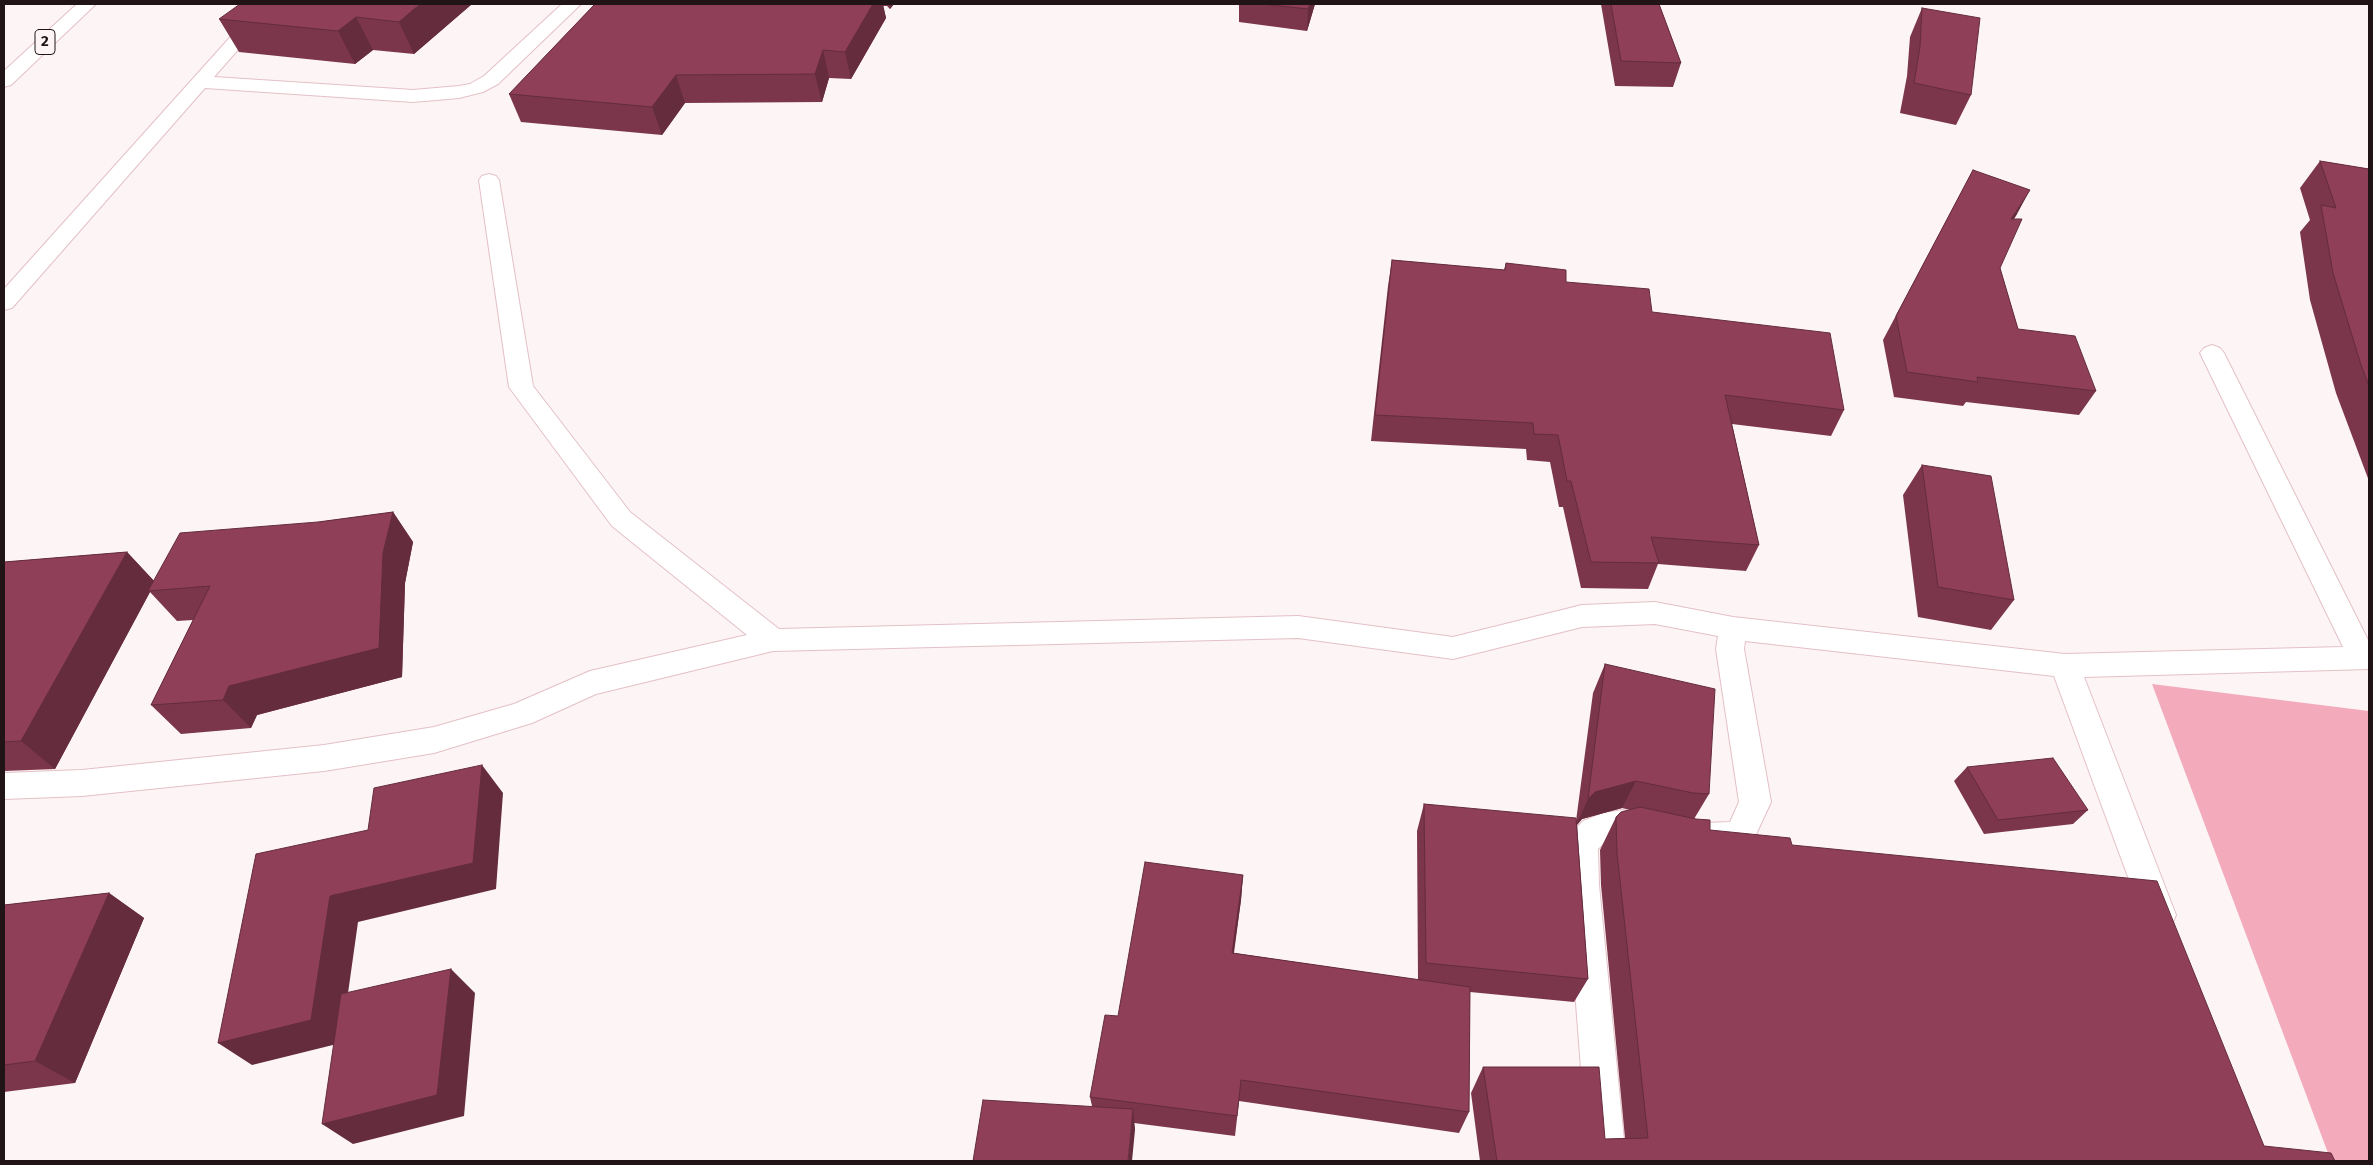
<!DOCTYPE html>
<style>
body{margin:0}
#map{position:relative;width:2373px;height:1165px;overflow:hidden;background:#fcf4f5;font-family:"Fira Sans",sans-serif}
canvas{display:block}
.frame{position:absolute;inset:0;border:5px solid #201417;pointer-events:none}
</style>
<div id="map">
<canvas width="2373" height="1165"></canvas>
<div class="frame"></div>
</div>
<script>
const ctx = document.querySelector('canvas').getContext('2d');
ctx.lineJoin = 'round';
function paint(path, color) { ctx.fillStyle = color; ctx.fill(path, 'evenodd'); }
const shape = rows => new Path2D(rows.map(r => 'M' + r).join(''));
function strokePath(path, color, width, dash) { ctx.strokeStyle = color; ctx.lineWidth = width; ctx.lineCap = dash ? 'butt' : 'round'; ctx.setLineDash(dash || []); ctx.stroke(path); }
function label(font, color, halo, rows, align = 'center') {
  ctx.font = font + ' "Fira Sans",sans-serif'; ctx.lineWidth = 5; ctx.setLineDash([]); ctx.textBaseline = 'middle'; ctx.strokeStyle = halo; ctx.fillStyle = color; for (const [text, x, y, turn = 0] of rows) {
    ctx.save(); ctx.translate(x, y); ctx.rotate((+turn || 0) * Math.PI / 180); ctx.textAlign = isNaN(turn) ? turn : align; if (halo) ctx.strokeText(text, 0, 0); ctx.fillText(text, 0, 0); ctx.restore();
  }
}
paint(shape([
 [2152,684,2369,711,2369,1161,2331,1161]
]), '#f3abbc');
const minor = shape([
 [260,4,278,4,214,77,413,90,459,86,470,84,484,76,562,4,581,4,498,84,483,92,459,98,413,102,205,88,12,308,4,310,4,289,260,4],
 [489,174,496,176,499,180,533,386,630,512,779,629,1298,616,1453,637,1582,605,1655,602,1733,617,2065,654,2343,647,2200,353,2204,348,2212,345,2220,348,2224,353,2369,642,2369,669,2084,677,2176,915,2171,926,2159,931,2147,926,2142,915,2054,676,1745,641,1744,649,1771,802,1752,843,1724,852,1706,851,1695,847,1690,837,1695,827,1706,823,1730,822,1739,802,1716,649,1718,636,1655,624,1582,627,1453,659,1298,638,773,651,596,694,532,723,434,753,324,771,82,796,4,799,4,773,82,770,324,745,434,727,514,704,590,671,747,635,612,526,509,387,479,180,482,176,489,174],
 [1623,810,1660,820,1665,830,1660,840,1649,844,1623,838,1606,841,1598,849,1599,885,1626,1161,1588,1161,1567,885,1566,844,1571,834,1583,821,1603,813,1623,810]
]);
const motorway = shape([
 [77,4,96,4,11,85,4,87,4,71,77,4]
]);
strokePath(minor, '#e4c0c7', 2);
strokePath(motorway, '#e4c0c7', 2);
paint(minor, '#fff');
paint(motorway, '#fff');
paint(shape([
 [472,4,414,54,373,50,355,64,239,52,219,19],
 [595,4,894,4,890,9,887,6,883,6,886,18,851,79,829,78,822,102,685,103,662,135,521,122,509,94],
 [1239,4,1315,4,1307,31,1239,22],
 [1601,4,1659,4,1681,63,1673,87,1615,86],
 [1922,8,1971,95,1956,125,1900,113,1907,76,1910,37],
 [2320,161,2369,169,2369,481,2336,393,2310,300,2300,232,2310,220,2300,188],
 [1973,170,2017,214,2014,219,2000,268,2018,329,2096,391,2079,415,1966,402,1963,406,1894,397,1883,340],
 [1392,260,1504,270,1506,263,1566,282,1652,312,1844,410,1831,436,1732,424,1759,545,1746,571,1658,564,1648,589,1581,588,1563,507,1559,507,1550,462,1527,460,1526,449,1371,441,1388,286],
 [1922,465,2014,600,1991,630,1918,617,1903,495],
 [393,512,413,542,405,583,402,677,257,715,251,728,181,734,151,705,193,620,177,621,150,592,55,769,4,771,4,772,4,562,127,552,154,581,318,522],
 [1605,664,1709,794,1694,819,1710,830,1792,845,2264,1146,2335,1161,1480,1161,1471,1093,1483,1067,1605,1139,1625,1138,1601,885,1600,850,1616,817,1630,810,1622,808,1582,819,1577,825,1588,979,1574,1002,1470,992,1469,1112,1459,1133,1239,1101,1235,1136,1134,1123,1135,1130,1092,1106,1090,1097,1118,1016,1243,875,1241,900,1234,953,1418,980,1417,831,1424,804,1576,821,1593,693],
 [1967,767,2088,810,2073,824,1984,834,1954,781],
 [109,893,144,918,75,1083,4,1092,4,905]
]), '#7b364b');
paint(shape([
 [420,4,472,4,414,54,399,22],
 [873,4,883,4,886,18,851,79,845,52],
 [889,4,894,4,890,9],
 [1310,4,1315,4,1307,31,1308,9],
 [356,17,373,50,355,64,338,31],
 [823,50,829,78,822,102,815,74],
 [676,75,685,103,662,135,652,107],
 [2030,190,2017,214,1997,243,2011,219],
 [393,512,413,542,405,583,402,677,257,715,251,728,223,700,229,686],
 [127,552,155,582,148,591,150,592,55,769,21,741],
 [482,765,503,793,496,889,358,922,341,1043,252,1065,218,1043,330,896],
 [1636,781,1622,808,1582,819,1576,826,1588,799,1595,792],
 [1243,875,1241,900,1230,977,1232,953],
 [109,893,144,918,75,1083,35,1061],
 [451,969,475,993,464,1116,353,1144,322,1124],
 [1133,1109,1135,1130,1132,1161,1128,1161]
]), '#642c3d');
const building = shape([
 [240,4,420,4,399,22,356,17,338,31,219,19,240,4],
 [595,4,873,4,845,52,823,50,815,74,676,75,652,107,509,94,595,4],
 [1262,4,1310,4,1308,9,1262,4],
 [1611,4,1659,4,1681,63,1621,61,1611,4],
 [1922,8,1980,18,1971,95,1914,83,1920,47,1922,8],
 [2320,161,2369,169,2369,386,2361,365,2333,273,2321,205,2336,208,2320,161],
 [1973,170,2030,190,2011,219,2022,219,2000,268,2018,329,2075,336,2096,391,1977,377,1978,382,1907,372,1896,316,1973,170],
 [1392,260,1505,270,1506,263,1566,270,1566,282,1649,289,1652,312,1830,333,1844,410,1725,395,1759,545,1651,537,1659,563,1591,562,1571,481,1567,481,1558,435,1534,434,1533,423,1375,415,1392,260],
 [1922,465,1991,476,2014,600,1938,587,1922,465],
 [393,512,383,553,379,648,229,686,223,700,151,705,210,586,148,591,180,533,318,522,393,512],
 [127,552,21,741,4,742,4,562,127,552],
 [1605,664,1715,689,1709,794,1693,793,1636,781,1595,792,1588,799,1605,664],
 [2053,758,2088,810,1998,820,1967,767,2053,758],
 [482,765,473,863,330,896,311,1020,218,1043,256,854,368,830,374,788,482,765],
 [1424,804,1576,818,1588,979,1426,963,1424,804],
 [1640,807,1696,819,1710,820,1710,830,1790,838,1792,845,2157,881,2264,1146,2331,1153,2335,1161,1497,1161,1483,1067,1599,1067,1605,1139,1648,1138,1617,853,1616,817,1621,812,1640,807],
 [1145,862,1243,875,1232,953,1470,987,1469,1112,1241,1080,1237,1116,1090,1097,1105,1015,1118,1016,1145,862],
 [109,893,35,1061,4,1065,4,905,109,893],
 [451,969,437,1095,322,1124,341,994,451,969],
 [983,1100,1133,1109,1128,1161,973,1161,983,1100]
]);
paint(building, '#8f3f57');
strokePath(building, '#642c3d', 1);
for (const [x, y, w] of [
 [45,42,20]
]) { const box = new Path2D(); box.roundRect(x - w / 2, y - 12.5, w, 25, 4); ctx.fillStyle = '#fcf4f5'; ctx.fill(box); strokePath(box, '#201417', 1); }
label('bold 15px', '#201417', null, [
 ["2",45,42]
]);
</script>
